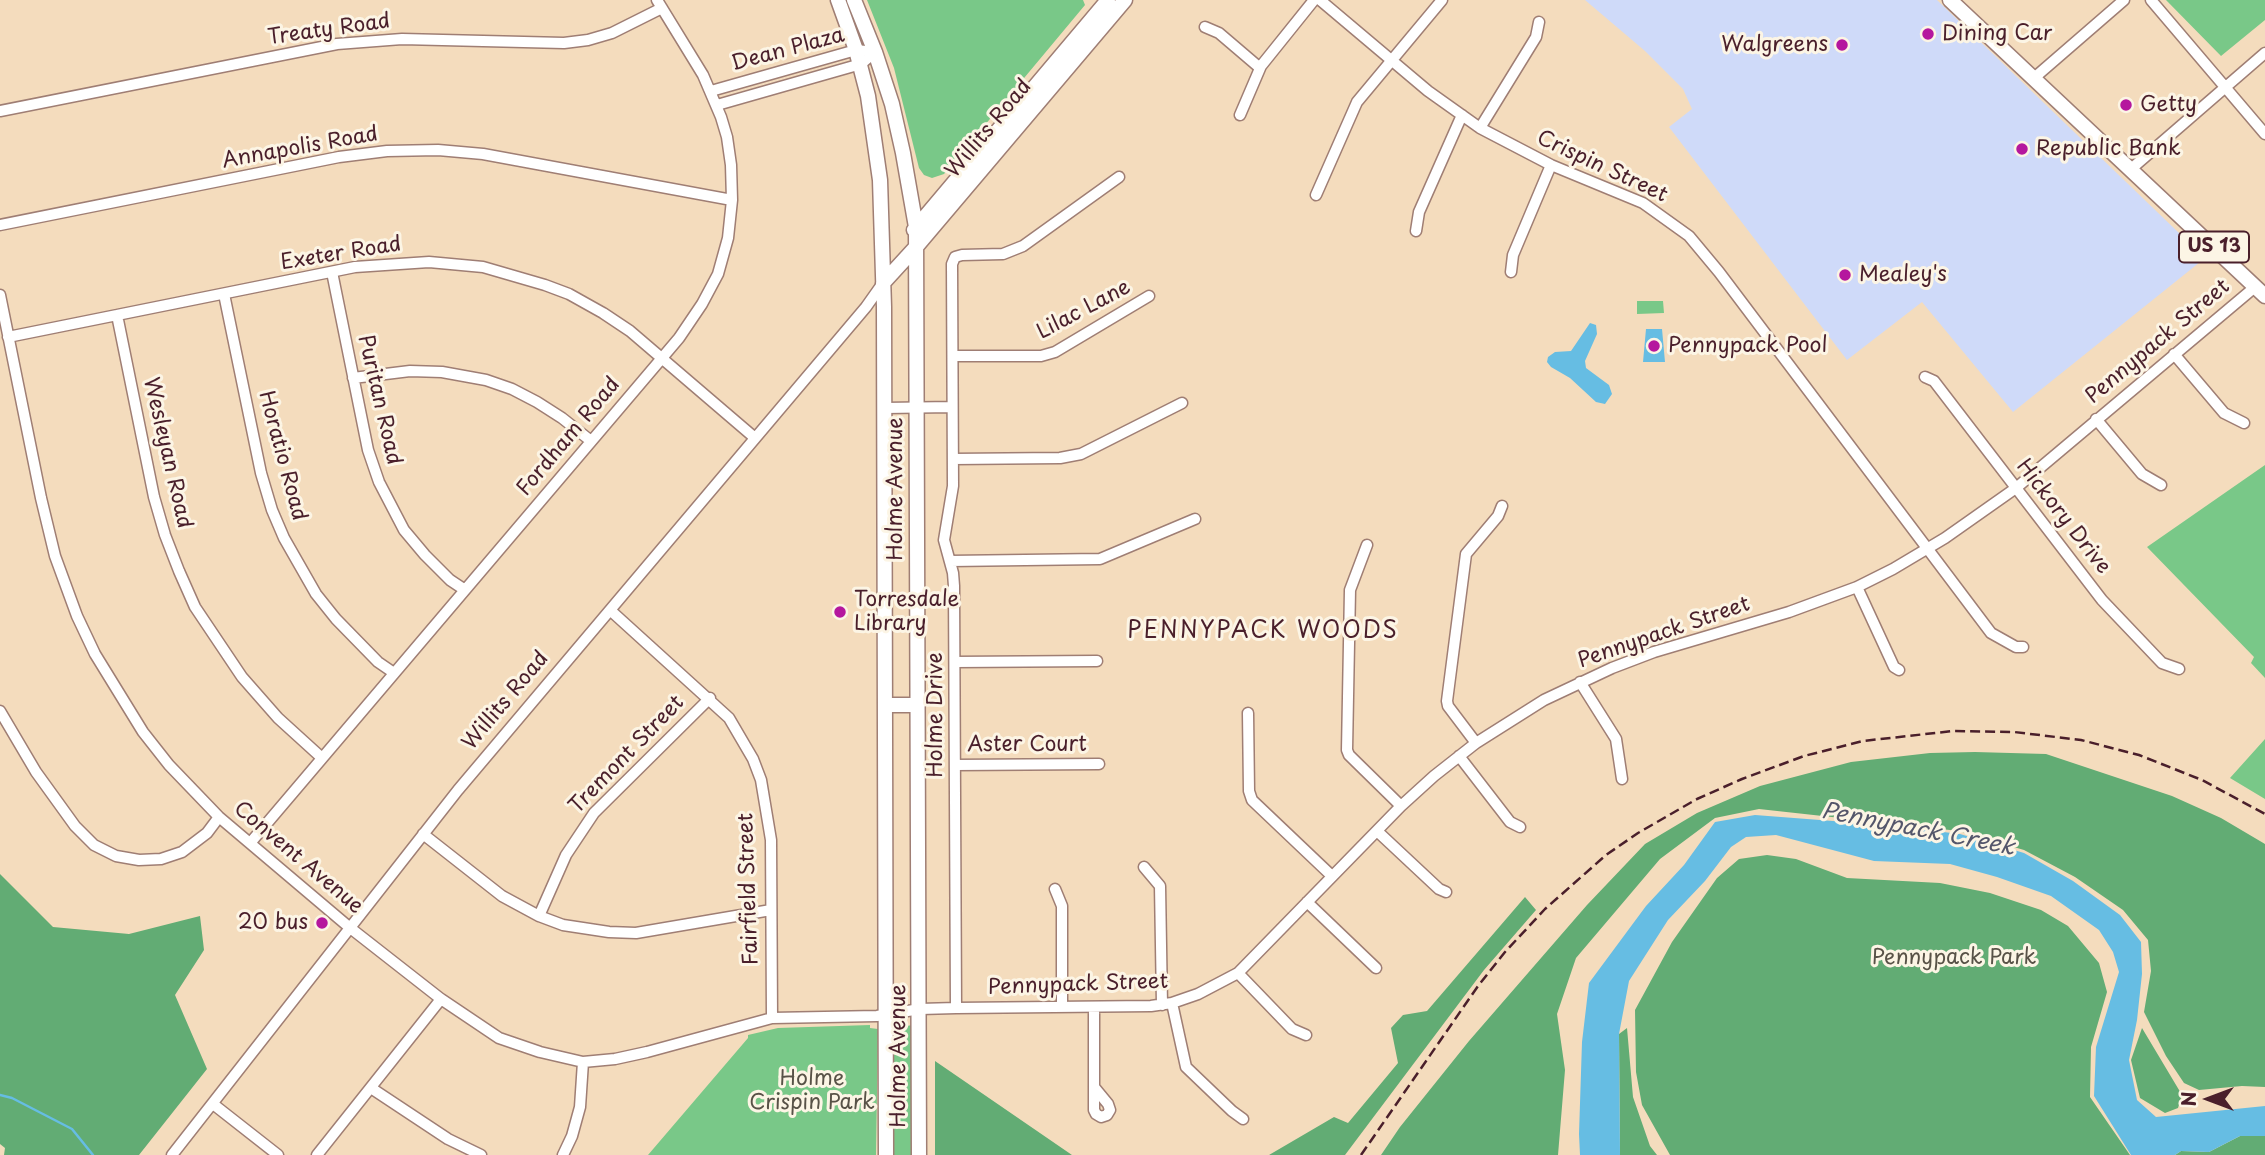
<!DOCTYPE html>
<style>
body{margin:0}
#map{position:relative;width:2265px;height:1155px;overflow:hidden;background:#f4dcbd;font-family:"Playpen Sans",sans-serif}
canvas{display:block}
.north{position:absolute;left:2174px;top:1064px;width:70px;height:70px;-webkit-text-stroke:5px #fcf5e5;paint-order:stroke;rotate:270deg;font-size:19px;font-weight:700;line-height:28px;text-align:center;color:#4a1f2b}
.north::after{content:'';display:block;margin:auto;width:24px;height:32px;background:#4a1f2b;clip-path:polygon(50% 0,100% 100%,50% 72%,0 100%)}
</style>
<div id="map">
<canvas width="2265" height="1155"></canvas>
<div class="north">N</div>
</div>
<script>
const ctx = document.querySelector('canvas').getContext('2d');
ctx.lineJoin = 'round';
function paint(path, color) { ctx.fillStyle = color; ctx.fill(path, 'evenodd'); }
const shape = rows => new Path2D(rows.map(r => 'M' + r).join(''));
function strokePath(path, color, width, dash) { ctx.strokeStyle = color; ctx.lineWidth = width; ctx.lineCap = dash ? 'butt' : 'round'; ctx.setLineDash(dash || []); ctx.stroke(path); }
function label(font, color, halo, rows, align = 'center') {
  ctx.font = font + ' "Playpen Sans",sans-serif'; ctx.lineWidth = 6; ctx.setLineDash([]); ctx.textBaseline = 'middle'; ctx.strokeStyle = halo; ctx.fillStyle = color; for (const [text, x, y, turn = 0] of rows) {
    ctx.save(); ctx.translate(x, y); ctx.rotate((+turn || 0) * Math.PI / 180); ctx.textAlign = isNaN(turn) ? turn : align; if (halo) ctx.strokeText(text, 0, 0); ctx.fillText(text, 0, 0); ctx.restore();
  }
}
paint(shape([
 [1585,0,1937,0,2205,258,2013,412,1922,302,1847,360,1669,127,1692,109,1683,89,1645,51]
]), '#cfdaf9');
paint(shape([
 [867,0,1083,0,1085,5,944,174,932,178,924,175,919,168,894,68],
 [2166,0,2265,0,2265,20,2221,56],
 [1637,301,1663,301,1664,313,1637,314],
 [2265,465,2265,678,2251,663,2254,657,2147,547],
 [2265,739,2265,799,2230,778],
 [870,1025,870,1028,878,1029,876,1155,648,1155,748,1038,748,1035,778,1028],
 [913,1025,914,1155,892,1155,892,1028]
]), '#79c888');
paint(shape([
 [1975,752,2046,754,2172,796,2221,818,2265,844,2265,1087,2242,1086,2199,1090,2184,1083,2166,1056,2144,1012,2151,971,2148,940,2123,910,2075,877,2024,850,1959,831,1759,809,1715,818,1660,859,1576,958,1557,1014,1565,1070,1558,1155,1381,1155,1400,1127,1469,1041,1587,905,1645,844,1697,813,1760,786,1851,762,1930,753],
 [1767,855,1796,859,1847,878,1940,883,1990,893,2041,910,2068,926,2099,963,2107,992,2091,1047,2090,1097,2130,1155,1670,1155,1642,1105,1636,1072,1635,1010,1672,942,1717,878,1739,859],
 [0,874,53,927,129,934,200,916,204,950,175,995,207,1069,139,1155,4,1155,5,1148,0,1144],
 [1525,897,1536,910,1484,970,1345,1155,1269,1155,1334,1117,1348,1123,1398,1063,1391,1028,1403,1015,1427,1011],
 [1627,1028,1633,1097,1650,1146,1657,1155,1620,1155,1619,1034],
 [2142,1028,2182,1095,2178,1108,2165,1113,2140,1098,2131,1060],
 [935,1061,1072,1155,935,1155],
 [2240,1136,2265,1136,2265,1155,2175,1155,2181,1151,2209,1152]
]), '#62ac74');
paint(shape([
 [1590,323,1596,325,1597,334,1585,361,1586,368,1609,385,1612,394,1605,404,1596,402,1570,378,1551,367,1547,362,1548,357,1555,352,1571,351],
 [1646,329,1662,329,1665,362,1643,362],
 [1755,815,1885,825,1960,834,2024,853,2073,881,2120,915,2141,942,2142,974,2137,1020,2129,1060,2137,1100,2156,1117,2265,1106,2265,1136,2240,1136,2209,1152,2181,1151,2175,1155,2131,1155,2094,1096,2096,1047,2119,972,2113,952,2099,930,2051,896,1997,877,1950,864,1874,861,1776,835,1746,837,1731,847,1705,881,1668,920,1629,981,1619,1034,1620,1155,1580,1155,1579,1134,1582,1042,1589,983,1646,906,1684,865,1715,822]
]), '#66bde3');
strokePath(shape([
 [0,1095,12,1098,72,1129,93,1155]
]), '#66bde3', 2.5);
const minor = shape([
 [1320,0,1428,91,1480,128,1551,165,1643,203,1689,236,1719,272,1991,633,2016,647,2023,647],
 [2151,0,2265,134],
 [1205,27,1219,33,1260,68],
 [2034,78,2124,0],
 [711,91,856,50,875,52],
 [717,105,861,64,875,52],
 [0,111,337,44,402,39,564,43,588,40,612,33,662,8],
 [1240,115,1261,66,1314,0],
 [1480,128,1536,37,1539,22],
 [2131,169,2265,53],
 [1316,195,1357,102,1442,0],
 [0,225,339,157,387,151,438,150,483,154,732,200],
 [1416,231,1419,212,1462,115],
 [332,272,368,450,379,482,404,530,425,555,450,580,465,590],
 [1511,272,1513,255,1551,165],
 [224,294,261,473,272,510,284,538,316,594,336,619,378,662,394,673],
 [0,295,41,498,55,556,77,616,95,654,143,732,169,765,219,817,349,927,441,999,499,1038,540,1052,583,1062,615,1059,647,1052,772,1018,877,1016,920,1009,956,1008,1151,1006,1172,1003,1198,994,1238,973,1401,806,1434,776,1476,743,1544,700,1612,668,1654,652,1789,612,1857,587,1893,569,1945,538,2016,488,2255,287],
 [117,315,154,497,165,535,179,571,195,607,242,677,278,718,322,758],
 [8,337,355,267,429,262,483,267,545,285,569,294,603,313,630,331,755,438],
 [2174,354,2224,413,2244,423],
 [953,356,1041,356,1055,352,1149,296],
 [1925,377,1934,381,2102,600,2162,663,2179,669],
 [353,378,410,371,442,372,486,380,512,389,537,402,562,418,591,441],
 [885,408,952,407],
 [2096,419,2142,474,2161,485],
 [953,459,1060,458,1081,454,1182,403],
 [1367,545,1350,590,1347,750,1349,755,1401,806],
 [950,561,1100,559,1195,519],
 [1857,587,1894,667,1899,670],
 [610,610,729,718,753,759,761,780,771,840,772,1018],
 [955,662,1097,661],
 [1580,682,1616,739,1622,779],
 [0,711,36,772,75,826,94,845,116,856,139,860,161,859,182,852,207,833,219,817],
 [1248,713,1249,791,1252,800,1332,876],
 [1476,743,1448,706,1447,701,1466,554,1498,516,1502,506],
 [1459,756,1510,822,1520,827],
 [955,765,1099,764],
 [1377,831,1439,889,1446,892],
 [423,834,502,896,539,916,563,925,609,932,636,933,771,910],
 [251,842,679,338,702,304,718,274,728,238,732,200,731,165,727,137,721,117,703,75,657,0],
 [1144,867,1160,886,1162,1005],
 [1055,889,1062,906,1062,1007],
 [1307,902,1376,968],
 [539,916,566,855,594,813,710,698],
 [1238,973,1292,1029,1306,1035],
 [1172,1003,1186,1067,1232,1111,1243,1119],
 [956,1008,954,586,953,573,944,540,953,486,952,264,955,257,962,255,1003,254,1023,246,1119,177],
 [1094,1087,1108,1104,1110,1110,1107,1115,1101,1117,1096,1114,1094,1110,1094,1007],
 [371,1088,448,1139,481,1155],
 [213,1104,278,1155],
 [172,1155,458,790,866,307,883,283],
 [317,1155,441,999],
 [563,1155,572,1136,580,1107,583,1062]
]);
const major = shape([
 [838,0,856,50,868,96,880,180,884,307,886,1155],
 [854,0,875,52,892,104,903,153,916,227,919,1155],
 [1950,0,2265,296],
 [914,230,1108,0],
 [883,283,916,247,1125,0],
 [886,705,918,705]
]);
strokePath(minor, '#9f7e74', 13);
strokePath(major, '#9f7e74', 17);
strokePath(minor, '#fff', 10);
strokePath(major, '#fff', 14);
strokePath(shape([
 [1361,1155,1478,986,1505,952,1545,909,1606,855,1638,833,1697,799,1742,779,1804,756,1863,741,1953,731,2014,732,2081,740,2139,755,2202,780,2265,814]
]), '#4a1f2b', 2.5, [10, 5]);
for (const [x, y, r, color] of [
 [1928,34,7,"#b5179e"],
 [1842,45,7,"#b5179e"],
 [2126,105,7,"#b5179e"],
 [2022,149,7,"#b5179e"],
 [1845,275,7,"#b5179e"],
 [1654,346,7,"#b5179e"],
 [840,612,7,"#b5179e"],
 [322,923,7,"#b5179e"]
]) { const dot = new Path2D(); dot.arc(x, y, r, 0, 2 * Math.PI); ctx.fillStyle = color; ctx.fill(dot); strokePath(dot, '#fcf5e5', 2.5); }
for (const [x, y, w] of [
 [2214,247,70]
]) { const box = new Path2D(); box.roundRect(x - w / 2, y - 15.5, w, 31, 5); ctx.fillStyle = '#fcf5e5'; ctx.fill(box); strokePath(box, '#4a1f2b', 2); }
label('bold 19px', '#4a1f2b', null, [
 ["US 13",2214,247]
]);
label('21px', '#4a1f2b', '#fcf5e5', [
 ["Treaty Road",329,30,-8],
 ["Dean Plaza",788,50,-15],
 ["Willits Road",989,129,-50],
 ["Annapolis Road",300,148,-10],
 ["Crispin Street",1602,167,25],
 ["Exeter Road",341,254,-9],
 ["Lilac Lane",1084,310,-28],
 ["Pennypack Street",2158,342,-40],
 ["Puritan Road",379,400,77],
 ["Fordham Road",569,437,-50],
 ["Wesleyan Road",167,453,77],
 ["Horatio Road",282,456,75],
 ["Holme Avenue",896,489,-90],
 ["Hickory Drive",2063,517,52],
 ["Pennypack Street",1664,633,-19],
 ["Willits Road",506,701,-50],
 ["Holme Drive",936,715,-90],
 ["Aster Court",1027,745],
 ["Tremont Street",627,755,-46],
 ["Convent Avenue",298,858,40],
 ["Fairfield Street",749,889,-92],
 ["Pennypack Street",1078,985,-2],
 ["Holme Avenue",899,1056,-90]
]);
label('21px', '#4a1f2b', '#fcf5e5', [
 ["Dining Car",1942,34],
 ["Walgreens",1828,45,"right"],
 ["Getty",2140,105],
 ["Republic Bank",2036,149],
 ["Mealey's",1859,275],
 ["Pennypack Pool",1668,346],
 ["Torresdale",854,600],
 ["Library",854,624],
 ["20 bus",308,923,"right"]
], 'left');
label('21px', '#585247', '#fcf5e5', [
 ["Pennypack Park",1954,958],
 ["Holme",812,1079],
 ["Crispin Park",812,1103]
]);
ctx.letterSpacing = '2px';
label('23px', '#4a1f2b', '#fcf5e5', [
 ["PENNYPACK WOODS",1263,632]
]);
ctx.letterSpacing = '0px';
label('italic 23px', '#54566b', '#fcf5e5', [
 ["Pennypack Creek",1918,830,11]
]);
</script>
